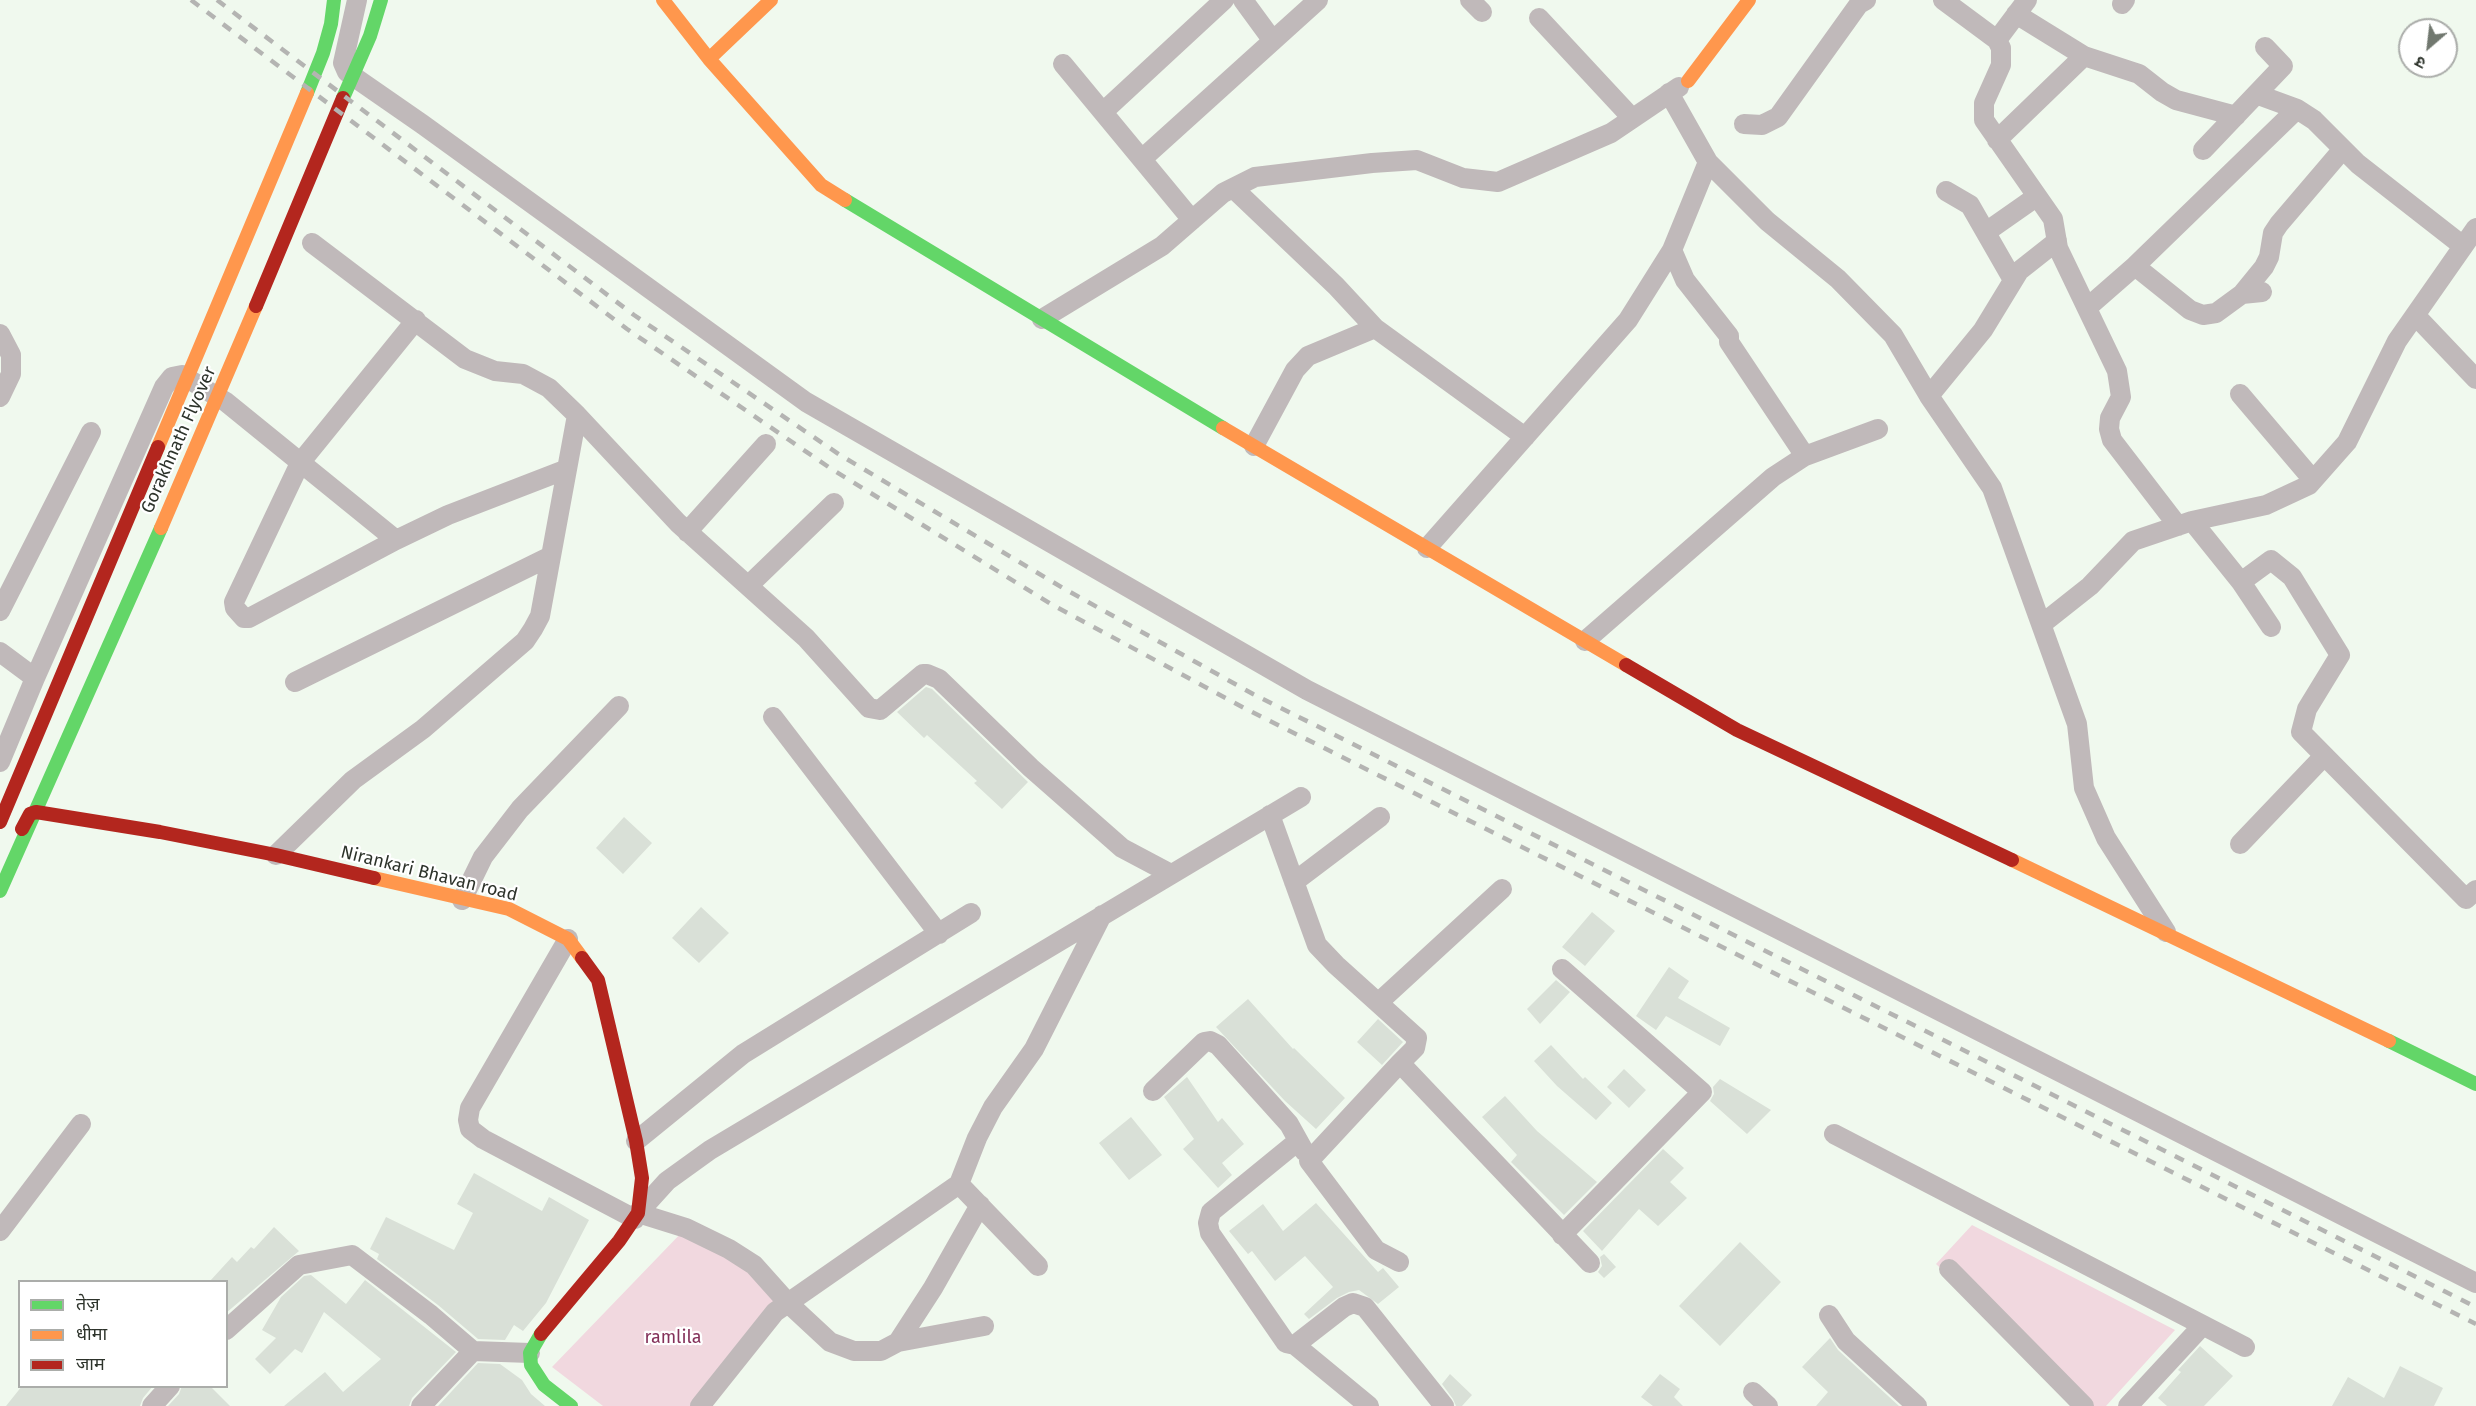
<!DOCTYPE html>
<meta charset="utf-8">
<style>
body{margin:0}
#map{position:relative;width:2476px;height:1406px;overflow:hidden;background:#f0f9ee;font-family:"Fira Sans","Noto Sans Devanagari",sans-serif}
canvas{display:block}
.legend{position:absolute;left:18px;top:1280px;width:210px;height:108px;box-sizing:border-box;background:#fff;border:2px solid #abadaa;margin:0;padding:8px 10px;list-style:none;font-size:18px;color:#2d332b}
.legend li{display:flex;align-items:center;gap:12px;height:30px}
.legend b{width:30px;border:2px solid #abadaa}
.north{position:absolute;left:2398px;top:18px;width:60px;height:60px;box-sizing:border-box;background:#fff;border:2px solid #abadaa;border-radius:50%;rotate:208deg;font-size:16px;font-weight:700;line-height:24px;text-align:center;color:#2d332b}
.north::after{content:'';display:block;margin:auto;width:21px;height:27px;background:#71786f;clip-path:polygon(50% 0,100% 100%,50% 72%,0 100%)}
</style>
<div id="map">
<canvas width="2476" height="1406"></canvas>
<ul class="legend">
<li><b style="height:8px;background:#63d668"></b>तेज़</li>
<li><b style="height:8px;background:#ff974d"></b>धीमा</li>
<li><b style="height:8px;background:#b3261e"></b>जाम</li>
</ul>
<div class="north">उ</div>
</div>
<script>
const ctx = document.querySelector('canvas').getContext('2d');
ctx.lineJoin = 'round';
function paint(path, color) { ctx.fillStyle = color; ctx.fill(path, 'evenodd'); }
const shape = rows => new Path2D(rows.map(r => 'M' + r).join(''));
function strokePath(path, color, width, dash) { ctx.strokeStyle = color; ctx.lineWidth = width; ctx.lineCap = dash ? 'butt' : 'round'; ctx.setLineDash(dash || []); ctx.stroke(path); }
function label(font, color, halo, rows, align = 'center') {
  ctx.font = font + ' "Fira Sans",sans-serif'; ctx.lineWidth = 4.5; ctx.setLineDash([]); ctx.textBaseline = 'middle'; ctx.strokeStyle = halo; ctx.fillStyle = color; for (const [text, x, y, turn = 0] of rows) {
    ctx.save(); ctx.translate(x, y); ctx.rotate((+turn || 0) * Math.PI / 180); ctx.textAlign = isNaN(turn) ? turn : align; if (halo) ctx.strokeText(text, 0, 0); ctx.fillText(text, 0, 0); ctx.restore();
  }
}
paint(shape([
 [1972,1225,2175,1330,2106,1406,2085,1406,1936,1264],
 [686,1228,754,1265,788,1303,703,1406,603,1406,552,1367]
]), '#f1d8df');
paint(shape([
 [926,687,932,689,1028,782,1002,809,974,783,977,781,927,735,924,738,897,712],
 [624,817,652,843,623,874,596,848],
 [701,907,729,933,699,963,672,938],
 [1592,912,1615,931,1585,966,1562,947],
 [1669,967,1689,981,1678,998,1730,1028,1720,1046,1666,1016,1656,1030,1636,1016],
 [1556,980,1570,992,1540,1024,1527,1009],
 [1248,999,1293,1049,1294,1048,1345,1098,1316,1129,1285,1101,1216,1027],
 [1378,1019,1403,1042,1382,1065,1357,1042],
 [1551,1045,1583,1079,1585,1077,1612,1103,1596,1120,1557,1086,1534,1061],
 [1624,1069,1646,1090,1629,1108,1607,1087],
 [1187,1077,1218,1122,1222,1118,1244,1144,1222,1163,1232,1175,1218,1188,1183,1149,1194,1139,1164,1097],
 [1720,1079,1771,1110,1747,1134,1710,1101,1714,1094,1713,1087],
 [1505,1096,1537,1131,1597,1182,1564,1215,1511,1162,1517,1155,1482,1117],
 [1131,1117,1162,1155,1129,1180,1099,1143],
 [1663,1149,1684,1168,1670,1182,1687,1198,1658,1226,1639,1209,1602,1251,1583,1231],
 [474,1173,542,1211,549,1197,589,1220,546,1303,523,1331,514,1325,505,1340,478,1339,438,1305,377,1259,379,1254,370,1249,386,1217,454,1250,473,1213,457,1204],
 [1316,1203,1378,1272,1383,1268,1399,1287,1378,1304,1359,1290,1349,1292,1337,1298,1309,1319,1304,1314,1333,1287,1305,1256,1275,1281,1252,1251,1248,1254,1229,1231,1263,1204,1283,1231],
 [274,1227,299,1251,226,1313,226,1281,210,1281,232,1257,237,1262,251,1247,254,1249],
 [1740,1242,1781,1282,1720,1346,1679,1306],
 [1604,1254,1616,1267,1604,1278,1598,1272,1602,1266,1600,1257],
 [311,1275,346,1304,365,1280,456,1352,412,1398,409,1406,284,1406,325,1372,343,1392,381,1359,324,1312,302,1353,295,1349,270,1374,255,1359,276,1338,262,1330,281,1297,304,1276],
 [1830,1338,1838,1350,1899,1406,1816,1406,1828,1392,1802,1367],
 [2200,1346,2233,1376,2204,1406,2167,1406,2158,1398,2181,1372,2178,1370],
 [478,1363,500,1364,522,1380,531,1394,545,1406,438,1406],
 [2400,1366,2443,1388,2434,1406,2332,1406,2348,1377,2384,1398],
 [1450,1374,1472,1395,1462,1406,1456,1406,1453,1399,1442,1384],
 [1660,1374,1680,1389,1674,1397,1683,1406,1653,1406,1641,1397],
 [22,1386,153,1386,143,1398,140,1406,6,1406],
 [182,1386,210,1386,230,1406,168,1406,179,1394]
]), '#d9e0d7');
strokePath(shape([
 [357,0,343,63,347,72,422,124,806,402,1307,690,2476,1283],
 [1243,0,1273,41],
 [1470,0,1482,12],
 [1943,0,1997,40,2027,0],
 [2122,4,2125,0],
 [2016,14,2084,56,2139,74,2162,92,2176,100,2236,116],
 [1539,18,1632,118],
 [1997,40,2001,48,2001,65,1984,103,1984,120,2053,219,2058,248,2117,371,2121,397,2110,418,2109,429,2112,440,2178,526],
 [1063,64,1192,220],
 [1669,93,1708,162,1767,221,1838,279,1893,335,1929,396,1992,488,2077,724,2084,788,2106,838,2166,932],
 [2256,94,2297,109,2314,120,2358,164,2463,246],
 [1103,112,1224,0],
 [1744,124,1762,125,1778,117,1859,4,1866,0],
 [1997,140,2084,56],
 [2203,150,2283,66,2265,47],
 [1142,159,1318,0],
 [1233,188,1336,286,1375,328,1525,437],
 [1946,191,1970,205,2013,280],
 [1986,232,2036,197],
 [312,243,465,359,495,371,523,374,549,388,577,415,678,523,806,638,869,708,880,710,923,674,927,674,939,679,1031,768,1122,848,1171,874],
 [1672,250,1685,280,1729,336,1729,342,1805,456],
 [2135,266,2190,310,2203,315,2216,313,2242,294,2262,292],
 [2242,294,2264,267,2269,257,2273,233,2279,224,2343,149],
 [2088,307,2135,266,2297,109],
 [2415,315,2476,379],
 [1042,319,1162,246,1223,193,1255,177,1372,163,1417,160,1463,178,1498,182,1611,133,1679,87],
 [0,334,11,355,11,374,0,397],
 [2240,394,2313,480],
 [1929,396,1983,330,2019,271,2057,241],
 [1254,446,1295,370,1308,356,1375,328],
 [2192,521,2241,582,2271,627],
 [687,532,766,444],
 [396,540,249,618,244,618,235,608,234,602,300,463,416,320],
 [1427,548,1628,320,1672,250,1708,162],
 [2241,582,2271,560,2292,577,2340,655,2307,709,2301,732,2466,899,2476,890],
 [748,586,834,503],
 [0,611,91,432],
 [2042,624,2090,586,2133,541,2192,521,2266,505,2309,485,2347,442,2397,341,2476,228],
 [1585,641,1773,477,1805,456,1878,429],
 [0,652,35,678,0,762],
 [35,678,164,387,172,377,182,375,226,402,396,540,448,515,567,469],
 [295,682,551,556],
 [773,717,939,934],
 [1270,815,1317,945,1336,965,1417,1038,1415,1048,1400,1063,1590,1263],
 [2240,844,2324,756],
 [276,855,353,780,423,729,525,641,533,629,540,616,577,415],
 [1294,882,1380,817],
 [462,900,483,857,520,809,619,706],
 [568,939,470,1108,468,1120,470,1129,483,1139,635,1219],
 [1379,1002,1502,889],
 [1153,1091,1204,1042,1210,1041,1218,1045,1289,1124,1304,1151],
 [1834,1134,2245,1347],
 [636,1141,743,1054,971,913],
 [1298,1141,1211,1212,1208,1223,1210,1233,1286,1343,1295,1345,1369,1406],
 [959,1184,1038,1266],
 [0,1231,81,1124],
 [1562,1235,1702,1092,1562,969],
 [1399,1262,1376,1250,1309,1161,1400,1063],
 [1949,1269,2084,1406],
 [1829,1315,1846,1341,1917,1406],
 [984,1326,898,1342,881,1351,854,1351,830,1342,788,1303,754,1265,729,1249,686,1228,638,1213,667,1181,710,1150,1301,797],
 [226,1330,299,1265,352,1255,431,1315,473,1351,530,1353],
 [898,1342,933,1288,980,1205],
 [1295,1345,1344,1307,1353,1303,1365,1307,1444,1406],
 [1753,1392,1768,1406],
 [152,1406,170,1386],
 [421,1406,473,1351],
 [700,1406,775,1312,959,1184,977,1138,993,1107,1034,1049,1102,915],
 [2128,1406,2203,1325]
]), '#c0b9ba', 20);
strokePath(shape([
 [307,93,323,53,331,24,334,0],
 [343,98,370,36,381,0],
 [845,200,1223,428],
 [0,891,161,528],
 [2389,1041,2476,1084],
 [541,1334,530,1353,531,1365,544,1385,571,1406]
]), '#63d668', 14);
strokePath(shape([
 [663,0,709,59,821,185,845,200],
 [709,59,771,0],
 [1688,81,1749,0],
 [1223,428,1626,665],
 [158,447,307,93],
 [161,528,256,306],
 [2012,860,2389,1041],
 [374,878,509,909,568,939,582,958]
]), '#ff974d', 14);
strokePath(shape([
 [256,306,343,98],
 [1626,665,1737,730,2012,860],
 [0,822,158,447],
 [22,829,30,814,36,812,160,832,276,855,374,878],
 [541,1334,619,1241,638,1213,642,1178,636,1141,598,980,582,958]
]), '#b3261e', 14);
strokePath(shape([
 [191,0,627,329,830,468,1051,604,1244,708,2476,1324],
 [217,0,634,315,840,455,1063,588,1253,694,2476,1307]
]), '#b4b4b2', 4.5, [10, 10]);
label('18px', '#2d332b', '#fff', [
 ["Gorakhnath Flyover",179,440,-66],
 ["Nirankari Bhavan road",429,874,14]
]);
label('18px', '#84315a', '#fff', [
 ["ramlila",673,1338]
]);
</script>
